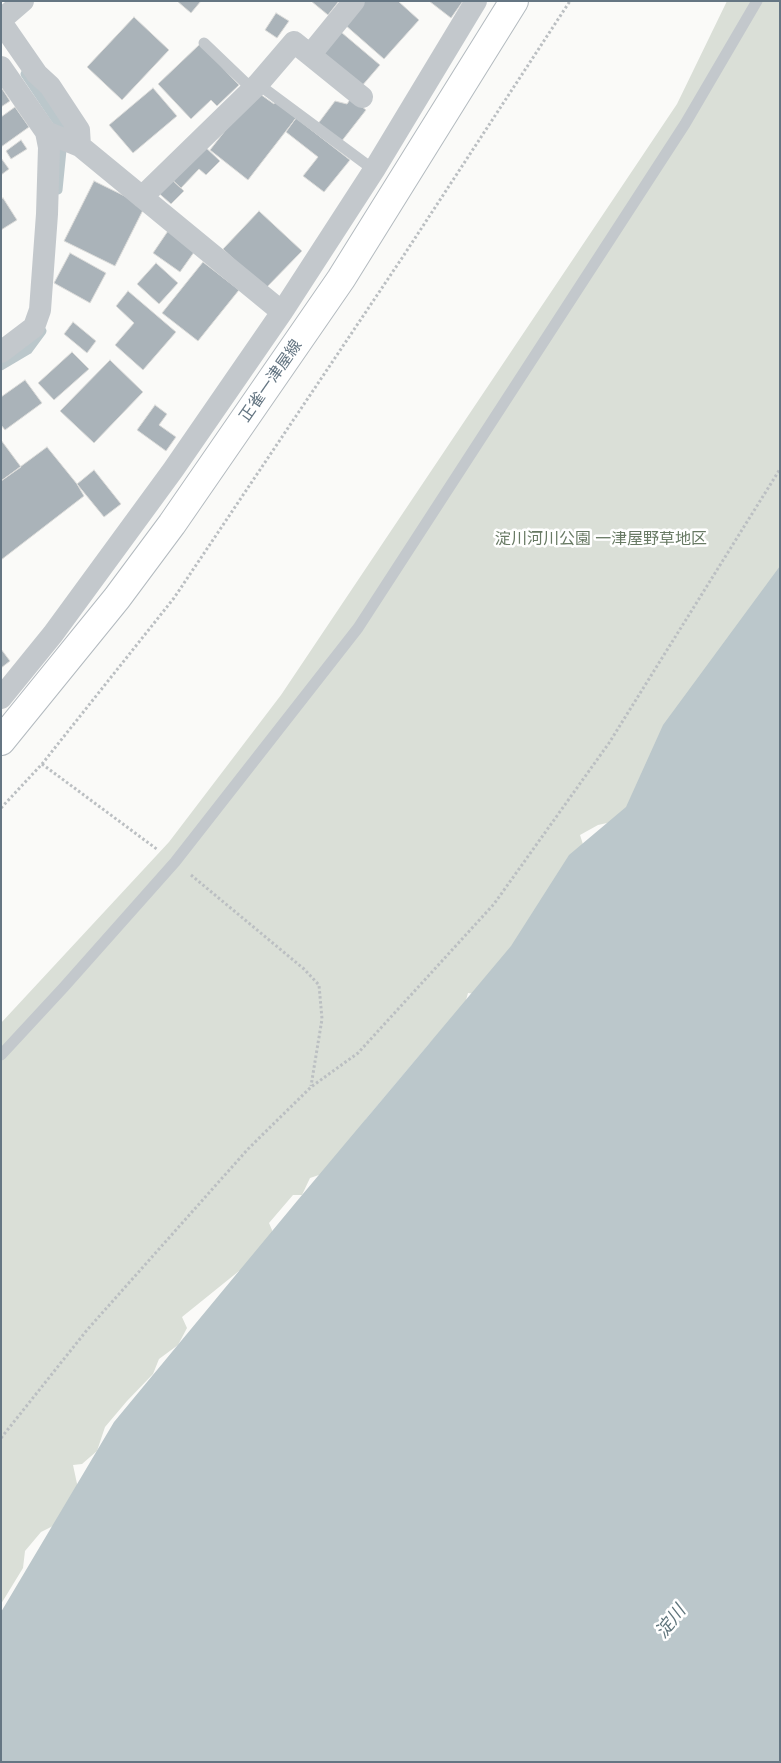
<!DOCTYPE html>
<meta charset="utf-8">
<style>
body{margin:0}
#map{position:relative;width:781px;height:1763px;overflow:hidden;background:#fafaf8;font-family:"Open Sans",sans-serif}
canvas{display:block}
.frame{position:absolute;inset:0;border:2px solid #657683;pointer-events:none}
</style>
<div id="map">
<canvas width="781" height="1763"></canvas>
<div class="frame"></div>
</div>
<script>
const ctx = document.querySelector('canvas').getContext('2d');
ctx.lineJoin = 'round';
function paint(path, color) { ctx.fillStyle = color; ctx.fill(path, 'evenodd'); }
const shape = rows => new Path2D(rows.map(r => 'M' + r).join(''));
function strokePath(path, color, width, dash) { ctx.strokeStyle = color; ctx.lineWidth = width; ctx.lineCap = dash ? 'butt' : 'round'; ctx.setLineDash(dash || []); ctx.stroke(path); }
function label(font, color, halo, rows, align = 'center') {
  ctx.font = font + ' "Open Sans","Noto Sans JP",sans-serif'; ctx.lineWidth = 5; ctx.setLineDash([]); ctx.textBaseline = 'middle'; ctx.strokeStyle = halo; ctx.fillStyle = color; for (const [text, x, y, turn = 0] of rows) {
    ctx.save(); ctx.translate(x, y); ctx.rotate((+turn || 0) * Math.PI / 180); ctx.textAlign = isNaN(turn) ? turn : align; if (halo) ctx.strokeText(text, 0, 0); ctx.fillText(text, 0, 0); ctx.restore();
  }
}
paint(shape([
 [727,1,780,1,780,586,625,819,598,825,580,835,588,860,486,995,468,993,461,1018,429,1044,366,1119,354,1147,340,1168,310,1178,302,1195,293,1195,269,1223,275,1237,260,1275,239,1271,182,1317,187,1328,178,1345,159,1359,153,1374,127,1401,105,1427,97,1451,82,1464,73,1465,79,1493,57,1524,41,1532,25,1551,23,1568,1,1604,1,1023,169,842,281,695,677,104]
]), '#dadfd7');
paint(shape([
 [780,566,780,1762,1,1762,1,1612,114,1422,297,1201,511,946,569,855,626,807,663,725]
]), '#bbc7cb');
strokePath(shape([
 [25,74,60,126],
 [58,190,62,150],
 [1,366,28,350,42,331]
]), '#bbc7cb', 9);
const building = shape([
 [177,1,201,1,191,13,177,1],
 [311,1,339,1,328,15,311,1],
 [364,1,398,1,419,20,384,59,344,24,364,1],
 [429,1,463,1,451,18,429,1],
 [276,13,289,21,277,38,265,30,276,13],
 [134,17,169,50,122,100,87,67,134,17],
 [341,32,380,65,361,87,323,54,341,32],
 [200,44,239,85,217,106,211,100,191,119,158,84,200,44],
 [1,87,10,101,1,107,1,87],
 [153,88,177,116,133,153,109,125,153,88],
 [260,94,274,104,275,102,296,118,248,180,210,150,246,104,260,94],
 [351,98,366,110,341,142,317,125,335,101,347,104,351,98],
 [15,107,29,127,1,147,1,117,15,107],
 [296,118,350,160,324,192,303,176,318,157,286,132,296,118],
 [21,140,27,149,11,159,6,151,21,140],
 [201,143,220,161,206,175,199,169,181,188,169,177,201,143],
 [1,158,9,169,1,175,1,158],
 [167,175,184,191,171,204,154,189,167,175],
 [94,181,145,206,115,266,64,241,94,181],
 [3,198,17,220,1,230,1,199,3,198],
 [259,211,302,251,265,289,223,249,259,211],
 [170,228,197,248,180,272,153,253,170,228],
 [70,253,106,273,90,303,54,283,70,253],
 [203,262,239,290,198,341,162,313,203,262],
 [156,263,178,283,159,304,137,284,156,263],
 [128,291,176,332,143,370,115,345,134,323,116,306,128,291],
 [73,322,96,341,87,353,64,334,73,322],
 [72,352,89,369,54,400,38,383,72,352],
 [110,360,143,392,94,443,60,411,110,360],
 [25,380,42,403,5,430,1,425,1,397,25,380],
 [155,405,167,414,159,425,176,437,166,451,137,430,155,405],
 [1,440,21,467,1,481,1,440],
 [47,447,77,484,84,496,1,560,1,481,47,447],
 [94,470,121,504,104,517,77,484,94,470],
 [1,649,10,661,1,668,1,649]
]);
paint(building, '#aab3b9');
strokePath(building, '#dcdcda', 1);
const secondary = shape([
 [1,741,117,598,172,524,341,279,514,1]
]);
strokePath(secondary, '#b3babf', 30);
strokePath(shape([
 [42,764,158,850],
 [1,808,42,764,174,598,402,258,570,1],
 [191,875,304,969,319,985,322,1019,311,1086],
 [1,1438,87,1330,248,1149,311,1087,358,1053,494,904,609,743,780,469]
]), '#bbbfc2', 3, [2.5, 2.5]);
strokePath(shape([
 [204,43,252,89],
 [258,84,374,170],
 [1,1055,64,987,175,862,358,628,685,124,757,1]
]), '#c3c8cc', 11);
strokePath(shape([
 [1,20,23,1],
 [1,22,37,74,50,86,79,130,80,146],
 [310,55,354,1],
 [1,67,46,132,80,146,282,312],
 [142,197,258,84,294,42,362,97],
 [1,352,34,327,40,310,47,214,49,147,46,132],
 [1,698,53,634,173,470,282,312,374,170,476,1]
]), '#c3c8cc', 22);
strokePath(secondary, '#fff', 28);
label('16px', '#657683', '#fff', [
 ["正雀一津屋線",271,381,-55]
]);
label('16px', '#687a64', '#fff', [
 ["淀川河川公園 一津屋野草地区",601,539]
]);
label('italic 18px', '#60757c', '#fff', [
 ["淀川",671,1622,-52]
]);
</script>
